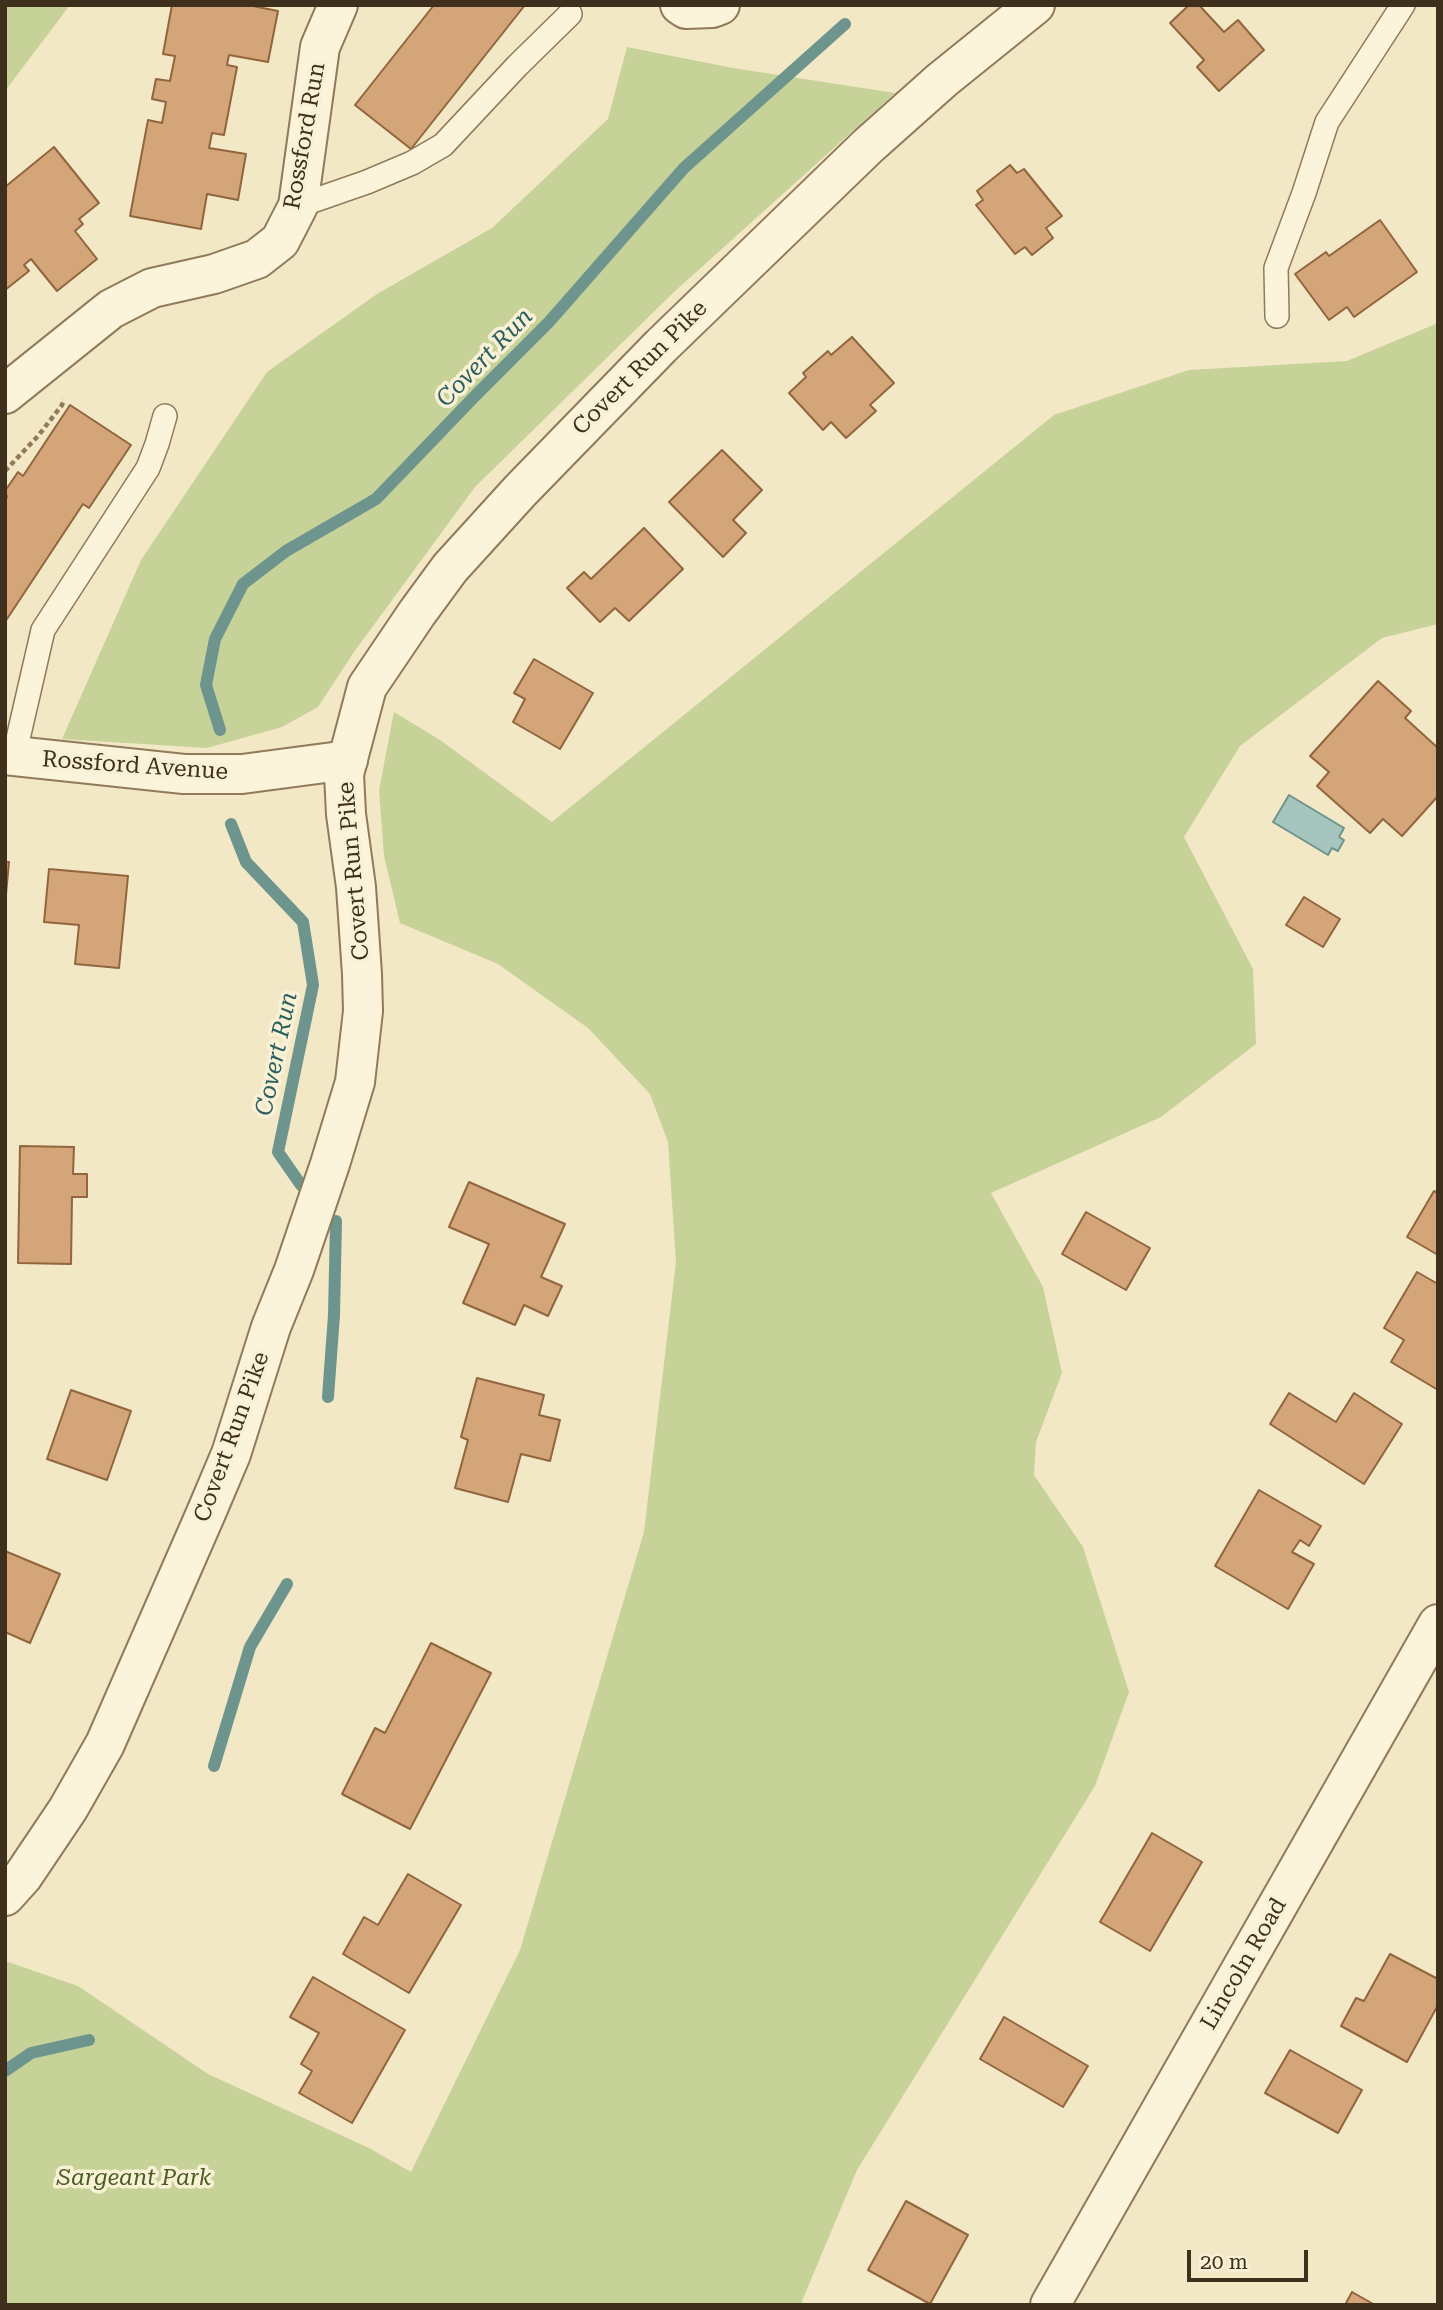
<!DOCTYPE html>
<style>
body{margin:0}
#map{position:relative;width:1443px;height:2310px;overflow:hidden;background:#f2e8c6;font-family:"Roboto Serif",serif}
canvas{display:block}
.frame{position:absolute;inset:0;border:7px solid #3f301e;pointer-events:none}
.scale{position:absolute;left:1187px;top:2250px;width:121px;height:32px;box-sizing:border-box;border:4px solid #3f301e;border-top:0;padding-left:9px;font-size:21px;line-height:24px;white-space:nowrap;color:#3f301e;-webkit-text-stroke:5px #f9f1d6;paint-order:stroke}
</style>
<div id="map">
<canvas width="1443" height="2310"></canvas>
<div class="frame"></div>
<div class="scale">20 m</div>
</div>
<script>
const ctx = document.querySelector('canvas').getContext('2d');
ctx.lineJoin = 'round';
function paint(path, color) { ctx.fillStyle = color; ctx.fill(path, 'evenodd'); }
const shape = rows => new Path2D(rows.map(r => 'M' + r).join(''));
function strokePath(path, color, width, dash) { ctx.strokeStyle = color; ctx.lineWidth = width; ctx.lineCap = dash ? 'butt' : 'round'; ctx.setLineDash(dash || []); ctx.stroke(path); }
function label(font, color, halo, rows, align = 'center') {
  ctx.font = font + ' "Roboto Serif",serif'; ctx.lineWidth = 7; ctx.setLineDash([]); ctx.textBaseline = 'middle'; ctx.strokeStyle = halo; ctx.fillStyle = color; for (const [text, x, y, turn = 0] of rows) {
    ctx.save(); ctx.translate(x, y); ctx.rotate((+turn || 0) * Math.PI / 180); ctx.textAlign = isNaN(turn) ? turn : align; if (halo) ctx.strokeText(text, 0, 0); ctx.fillText(text, 0, 0); ctx.restore();
  }
}
paint(shape([
 [5,5,70,5,5,91],
 [627,47,733,68,895,93,674,292,475,487,354,652,318,707,282,727,207,748,62,739,141,560,267,372,377,294,492,228,608,119],
 [1438,323,1438,624,1382,638,1240,746,1184,837,1253,969,1256,1044,1161,1117,991,1193,1043,1287,1062,1373,1036,1442,1034,1475,1083,1547,1129,1692,1095,1786,857,2170,802,2301,803,2305,5,2305,5,1961,78,1986,208,2074,369,2148,411,2172,520,1950,644,1532,676,1262,668,1142,650,1094,588,1028,498,964,400,923,384,856,379,790,394,712,440,740,552,822,1054,415,1189,370,1347,361]
]), '#c7d298');
const water = shape([
 [1289,795,1344,828,1339,837,1344,840,1338,851,1332,848,1328,855,1273,822,1289,795]
]);
paint(water, '#a7c5bf');
strokePath(water, '#6d958e', 2);
strokePath(shape([
 [220,730,206,685,215,639,243,584,286,551,376,499,475,396,549,322,684,168,845,24],
 [231,824,246,862,303,922,313,985,278,1152,301,1185],
 [328,1397,334,1315,336,1221],
 [214,1766,250,1647,287,1584],
 [5,2071,31,2053,89,2040]
]), '#6d958e', 12);
const building = shape([
 [172,5,248,5,278,11,268,62,229,55,227,65,237,67,224,135,212,133,209,148,246,154,238,200,207,194,201,229,130,216,148,120,162,123,166,102,152,99,156,79,170,81,175,56,163,54,172,5],
 [434,5,525,5,411,149,355,105,434,5],
 [1189,5,1199,5,1224,32,1238,20,1264,50,1219,91,1197,67,1204,60,1170,23,1189,5],
 [54,147,99,203,79,219,83,224,75,231,97,259,57,291,31,259,24,265,29,271,5,290,5,187,54,147],
 [1010,165,1017,173,1024,169,1062,216,1046,228,1053,238,1032,255,1025,247,1015,254,976,205,983,200,977,191,1010,165],
 [1380,220,1417,272,1354,317,1347,307,1329,320,1295,274,1326,252,1329,256,1380,220],
 [852,337,894,383,870,405,876,411,846,438,831,422,823,430,789,393,806,377,803,373,828,351,831,355,852,337],
 [70,405,131,445,89,508,83,504,5,622,5,500,7,497,5,491,18,472,23,476,70,405],
 [722,450,762,490,733,520,746,533,723,557,669,502,722,450],
 [644,528,683,569,629,621,615,608,600,622,567,588,584,572,591,579,644,528],
 [534,659,593,693,560,749,513,722,525,699,514,693,534,659],
 [1378,681,1411,711,1405,718,1438,748,1438,796,1402,836,1383,819,1370,833,1317,786,1329,772,1310,756,1378,681],
 [5,862,9,862,5,905,5,862],
 [49,869,128,876,119,968,75,964,79,925,44,922,49,869],
 [1304,897,1340,919,1323,947,1286,925,1304,897],
 [20,1146,74,1147,73,1174,87,1174,87,1197,72,1197,71,1264,18,1263,20,1146],
 [469,1182,565,1224,541,1277,562,1286,548,1316,524,1305,515,1325,463,1303,489,1244,449,1227,469,1182],
 [1434,1191,1438,1193,1438,1255,1407,1237,1434,1191],
 [1086,1212,1150,1248,1126,1290,1062,1254,1086,1212],
 [1417,1272,1438,1284,1438,1390,1391,1362,1404,1340,1384,1328,1417,1272],
 [477,1378,544,1395,539,1415,560,1420,550,1461,521,1454,508,1502,455,1488,468,1440,461,1437,477,1378],
 [71,1390,131,1411,107,1480,47,1459,71,1390],
 [1289,1393,1336,1422,1354,1393,1402,1424,1364,1484,1270,1424,1289,1393],
 [1259,1490,1321,1526,1309,1546,1300,1540,1292,1552,1314,1564,1288,1609,1215,1566,1259,1490],
 [5,1551,60,1574,30,1643,5,1632,5,1551],
 [431,1643,491,1673,410,1829,342,1794,375,1728,385,1733,431,1643],
 [1152,1833,1202,1862,1150,1951,1100,1922,1152,1833],
 [408,1874,461,1905,409,1993,343,1954,364,1917,378,1925,408,1874],
 [1390,1954,1438,1979,1438,2005,1407,2062,1341,2026,1356,1998,1364,2001,1390,1954],
 [313,1977,405,2030,352,2123,299,2093,312,2071,301,2064,319,2033,290,2017,313,1977],
 [1004,2017,1088,2066,1063,2107,980,2059,1004,2017],
 [1290,2050,1362,2090,1338,2133,1265,2093,1290,2050],
 [906,2201,968,2235,930,2304,868,2270,906,2201],
 [1352,2292,1375,2305,1376,2305,1345,2305,1352,2292]
]);
paint(building, '#d4a578');
strokePath(building, '#91653d', 2);
const service = shape([
 [298,206,367,182,412,163,443,145,517,66,570,14],
 [1277,316,1276,268,1304,193,1327,122,1403,5],
 [14,756,43,630,148,468,157,444,165,416]
]);
const minor = shape([
 [680,5,686,9,712,8,720,5],
 [5,394,111,309,152,288,214,274,257,259,280,241,298,206,320,47,338,5],
 [5,755,184,774,242,774,348,760],
 [1050,2305,1438,1624]
]);
const tertiary = shape([
 [5,1896,23,1876,68,1809,105,1744,206,1513,231,1454,271,1327,294,1270,330,1164,355,1082,363,1011,362,974,356,887,346,814,344,774,367,687,417,613,450,568,520,491,661,346,869,145,942,80,1035,5]
]);
strokePath(service, '#907a59', 26);
strokePath(minor, '#907a59', 42);
strokePath(tertiary, '#907a59', 42);
strokePath(shape([
 [5,471,38,436,62,405,64,399]
]), '#907a59', 4.5, [5, 3.5]);
strokePath(service, '#fcf4da', 23);
strokePath(minor, '#fcf4da', 38);
strokePath(tertiary, '#fcf4da', 38);
label('23px', '#3f301e', '#f9f1d6', [
 ["Rossford Run",305,136,-80],
 ["Covert Run Pike",640,368,-45],
 ["Rossford Avenue",135,766,4],
 ["Covert Run Pike",354,871,-95],
 ["Covert Run Pike",232,1437,-70],
 ["Lincoln Road",1244,1964,-60]
]);
label('italic 23px', '#4a5d23', '#f9f1d6', [
 ["Sargeant Park",134,2178]
]);
label('italic 24px', '#2c5f60', '#f9f1d6', [
 ["Covert Run",485,358,-46],
 ["Covert Run",277,1054,-78]
]);
</script>
